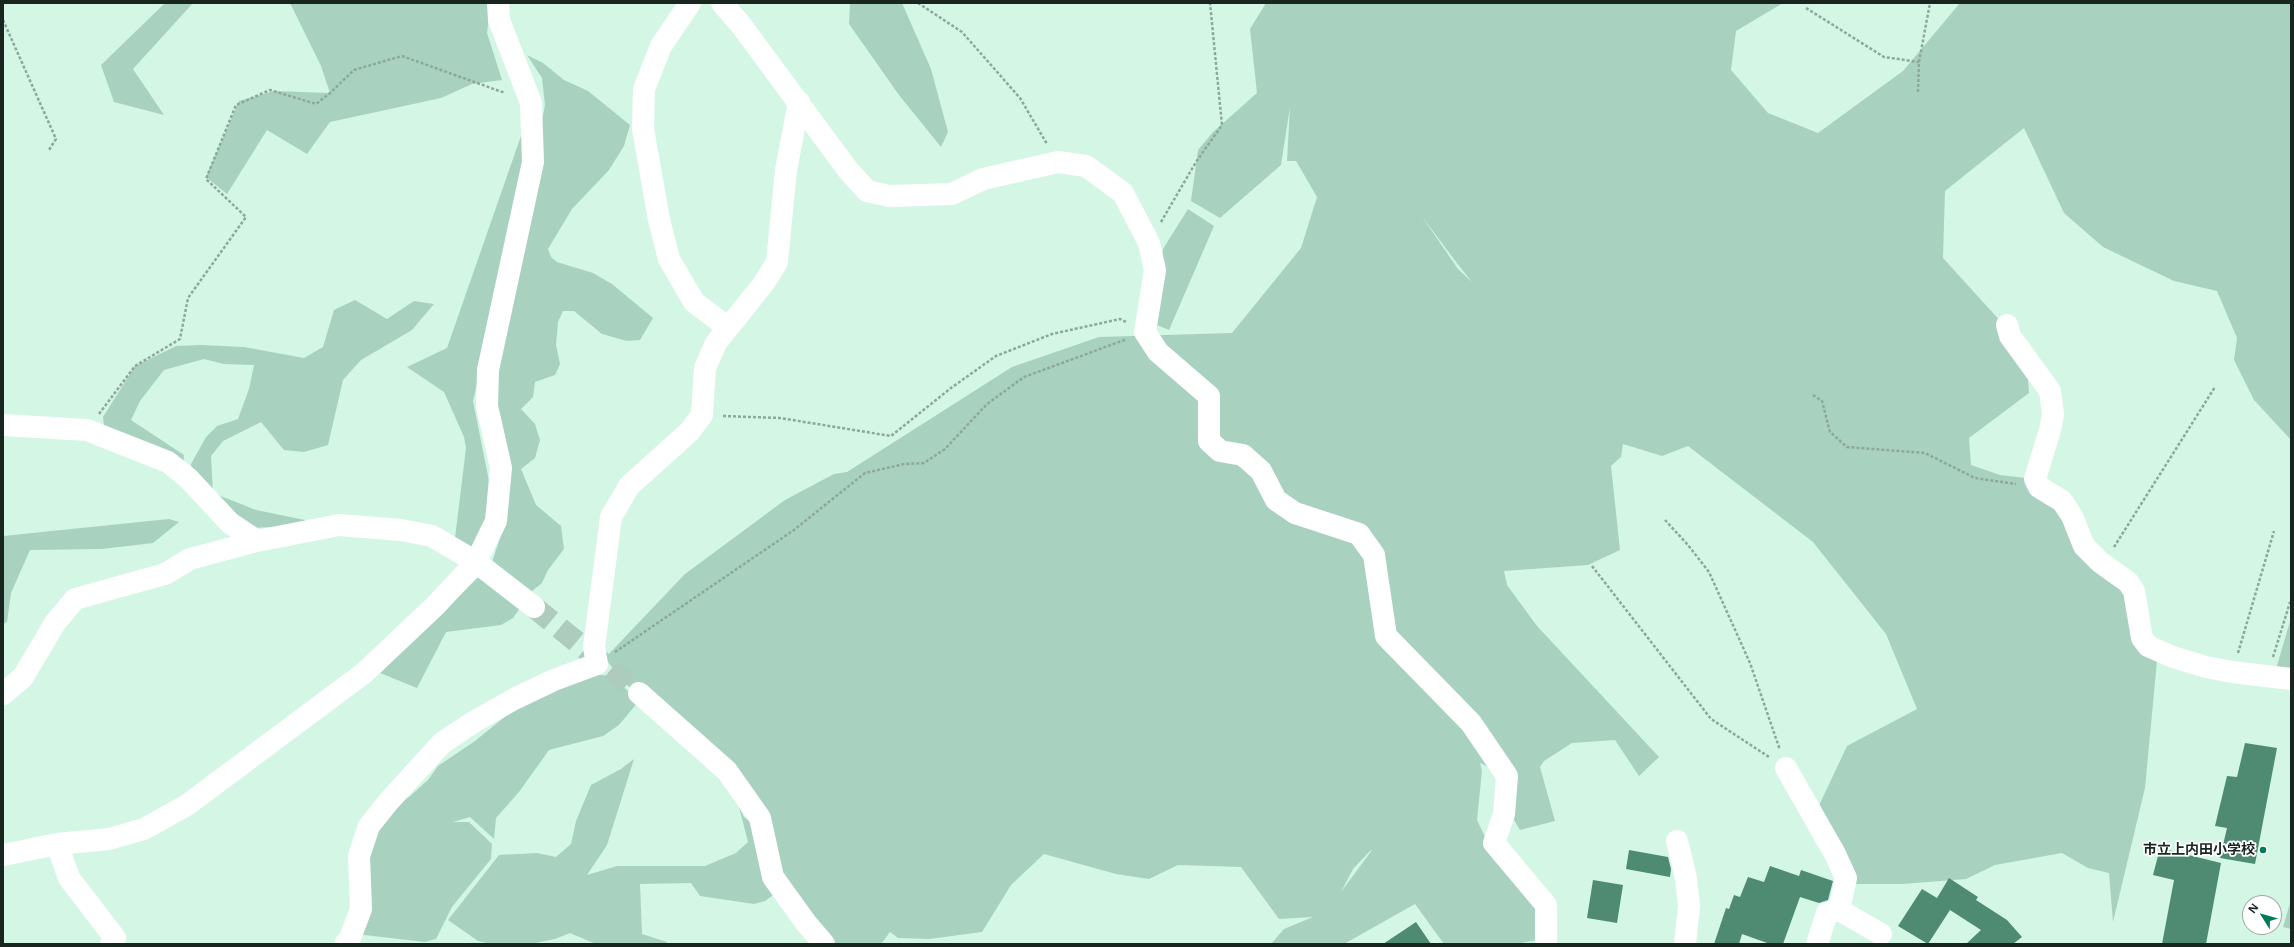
<!DOCTYPE html>
<meta charset="utf-8">
<style>
body{margin:0}
#map{position:relative;width:2294px;height:947px;overflow:hidden;background:#d3f6e5;font-family:"Noto Sans",sans-serif}
canvas{display:block}
.frame{position:absolute;inset:0;border:4px solid #192620;pointer-events:none}
.north{position:absolute;left:2242px;top:895px;width:40px;height:40px;box-sizing:border-box;background:#fff;border:1px solid #a3a8a6;border-radius:50%;rotate:307deg;font-size:11px;font-weight:700;line-height:16px;text-align:center;color:#192620}
.north::after{content:'';display:block;margin:auto;width:14px;height:18px;background:#007a58;clip-path:polygon(50% 0,100% 100%,50% 72%,0 100%)}
</style>
<div id="map">
<canvas width="2294" height="947"></canvas>
<div class="frame"></div>
<div class="north">N</div>
</div>
<script>
const ctx = document.querySelector('canvas').getContext('2d');
ctx.lineJoin = 'round';
function paint(path, color) { ctx.fillStyle = color; ctx.fill(path, 'evenodd'); }
const shape = rows => new Path2D(rows.map(r => 'M' + r).join(''));
function strokePath(path, color, width, dash) { ctx.strokeStyle = color; ctx.lineWidth = width; ctx.lineCap = dash ? 'butt' : 'round'; ctx.setLineDash(dash || []); ctx.stroke(path); }
function label(font, color, halo, rows, align = 'center') {
  ctx.font = font + ' "Noto Sans","Noto Sans JP",sans-serif'; ctx.lineWidth = 3.5; ctx.setLineDash([]); ctx.textBaseline = 'middle'; ctx.strokeStyle = halo; ctx.fillStyle = color; for (const [text, x, y, turn = 0] of rows) {
    ctx.save(); ctx.translate(x, y); ctx.rotate((+turn || 0) * Math.PI / 180); ctx.textAlign = isNaN(turn) ? turn : align; if (halo) ctx.strokeText(text, 0, 0); ctx.fillText(text, 0, 0); ctx.restore();
  }
}
paint(shape([
 [165,3,193,3,133,69,164,115,114,102,101,65],
 [290,3,491,3,487,33,502,80,472,84,441,98,330,122,307,154,267,130,227,194,206,177,239,101,274,91,330,93,321,66],
 [850,3,902,3,931,69,948,132,941,147,899,95,849,24],
 [1266,3,1783,3,1736,31,1731,70,1768,113,1818,133,1903,71,1960,3,2291,3,2291,440,2254,400,2234,360,2237,338,2217,291,2174,281,2103,247,2064,213,2024,128,1945,191,1943,258,2003,324,2027,366,2029,393,1969,438,1971,465,2000,475,2035,479,2128,582,2158,650,2145,788,2113,922,2109,873,2088,868,2062,853,1995,865,1966,879,1903,884,1852,884,1815,814,1847,746,1917,709,1886,634,1813,542,1688,446,1662,456,1623,444,1621,457,1611,466,1620,550,1588,565,1504,571,1507,585,1537,626,1659,757,1639,776,1615,740,1572,743,1544,761,1540,767,1555,821,1520,830,1505,805,1507,776,1480,763,1482,771,1477,820,1487,841,1539,913,1537,940,1515,944,1444,944,1415,904,1344,944,1271,944,1284,929,1313,917,1279,919,1241,867,1178,865,1149,879,1116,874,1044,854,1011,885,982,932,929,939,898,938,890,932,881,944,827,944,776,893,765,901,754,904,700,896,691,883,640,884,642,934,667,942,665,944,596,944,570,933,555,939,530,944,491,944,478,941,448,920,499,855,537,853,556,857,571,844,576,821,591,785,621,769,634,759,607,845,587,875,617,866,705,866,736,853,748,842,739,807,744,817,751,822,755,792,686,743,621,679,605,658,685,574,785,500,834,474,847,472,1012,367,1099,337,1232,333,1301,248,1317,197,1296,161,1287,161,1290,107,1281,165,1220,218,1191,201,1198,150,1213,132,1257,93,1250,29],
 [1421,215,1456,262,1472,282,1458,269],
 [1371,850,1372,850,1341,892,1353,869],
 [527,55,543,63,564,80,588,91,630,125,624,146,609,170,572,209,548,249,551,257,557,262,593,273,612,284,653,318,640,340,627,341,602,334,574,311,563,311,558,322,556,345,560,364,555,375,535,382,533,397,521,409,535,424,540,440,535,458,521,469,536,505,561,526,564,549,548,570,542,583,532,591,513,618,501,625,446,632,417,688,380,673,491,565,504,526,493,405,493,366,545,105,542,78],
 [522,133,525,169,473,401,490,486,480,553,455,538,466,448,464,437,444,392,407,367,447,348],
 [1188,209,1214,226,1169,330,1152,323,1163,249],
 [355,300,387,319,414,301,434,304,412,330,361,360,343,380,328,445,304,452,284,450,261,422,223,441,211,456,213,493,256,510,305,520,311,525,252,528,193,484,191,464,206,437,217,426,238,419,249,389,254,365,224,364,204,359,164,370,140,401,131,420,184,455,183,468,104,427,103,417,135,366,176,346,202,345,244,347,304,358,323,347,334,310],
 [169,519,179,522,153,543,102,549,30,550,11,593,7,622,3,624,3,536],
 [2291,618,2291,672,2276,669],
 [594,674,609,676,617,681,639,701,619,725,603,736,549,750,519,792,496,818,494,839,470,817,453,822,469,822,492,844,491,859,452,907,436,939,425,942,356,934,369,842,394,804,409,797,428,780,438,766,475,741,523,702],
 [2291,900,2291,929,2283,927]
]), '#a8d2bf');
paint(shape([
 [2245,743,2277,748,2255,864,2220,858,2227,828,2215,826,2227,776,2237,777],
 [2160,848,2221,863,2206,944,2162,944,2174,880,2153,875],
 [1629,850,1668,857,1671,869,1670,877,1626,869],
 [1770,866,1799,876,1801,870,1833,881,1828,900,1819,903,1800,897,1783,944,1770,944,1742,934,1739,944,1714,944,1726,908,1729,909,1734,895,1740,897,1748,877,1764,882],
 [1949,878,1978,897,1976,900,2007,920,2022,937,2013,944,1966,944,1981,930,1950,910,1928,944,1898,926,1922,889,1937,898],
 [1593,880,1623,885,1617,923,1587,918],
 [1416,922,1431,944,1383,944]
]), '#4e8b72');
strokePath(shape([
 [534,607,639,693]
]), '#aeccbe', 22, [22, 11]);
strokePath(shape([
 [918,3,962,32,1020,98,1047,144],
 [1806,8,1884,57,1919,62],
 [3,20,56,139,49,150],
 [1918,92,1919,62,1930,3],
 [1161,222,1196,162,1222,125,1210,3],
 [1813,395,1822,401,1830,432,1847,447,1925,453,1975,478,2016,484],
 [99,414,135,366,180,339,188,298,246,217,206,179,236,105,270,90,316,104,330,93,354,70,402,56,505,93],
 [723,416,780,418,891,436,951,388,996,356,1052,334,1120,319,1126,322],
 [1665,520,1688,545,1709,572,1750,663,1780,750],
 [2114,547,2215,387],
 [1592,566,1711,719,1769,757],
 [615,652,794,530,865,473,904,464,924,463,945,449,987,404,1024,377,1127,339],
 [2238,653,2274,531],
 [2273,657,2291,599]
]), '#8da89b', 2.5, [3, 2]);
strokePath(shape([
 [690,3,661,46,644,89,643,129,659,220,669,259,694,302,727,327],
 [722,3,741,25,848,170,867,191,889,196,952,194,983,179,1058,162,1086,166,1123,193,1149,243,1155,270,1145,332,1158,352,1209,396,1209,441,1220,451,1243,455,1261,471,1276,500,1295,513,1359,534,1374,555,1386,636,1471,723,1507,776,1504,814,1494,843,1546,905,1546,944],
 [2007,325,2010,336,2050,391,2053,414,2050,430,2035,479,2039,487,2062,501,2072,516,2084,546,2100,562,2128,582,2134,591,2142,638,2148,646,2173,657,2206,667,2232,672,2291,679],
 [3,425,87,430,168,462,188,478,230,523,257,541],
 [639,693,727,771,760,818,773,877,806,923,824,944],
 [3,694,23,677,55,623,75,599,165,574,190,559,257,541,339,525,401,530,432,536,476,562,534,607],
 [1786,768,1835,854,1846,878,1839,910,1881,934],
 [1677,841,1686,878,1689,906,1685,944],
 [57,844,69,878,115,938,111,944],
 [3,855,57,844,109,839,144,829,187,805,364,673,435,606,476,562,496,521,501,468,487,406,488,370,533,162,531,103,499,20,498,3],
 [345,944,350,938,361,909,359,856,369,826,389,801,442,743,472,723,514,699,554,680,597,664,594,647,611,517,629,486,689,432,702,415,705,368,716,343,764,283,777,262,786,170,799,102],
 [1817,944,1827,913,1839,910]
]), '#fff', 22);
for (const [x, y, r, color] of [
 [2263,850,4,"#007a58"]
]) { const dot = new Path2D(); dot.arc(x, y, r, 0, 2 * Math.PI); ctx.fillStyle = color; ctx.fill(dot); strokePath(dot, '#fff', 1.5); }
label('bold 14px', '#192620', '#fff', [
 ["市立上内田小学校",2255,850]
], 'right');
</script>
